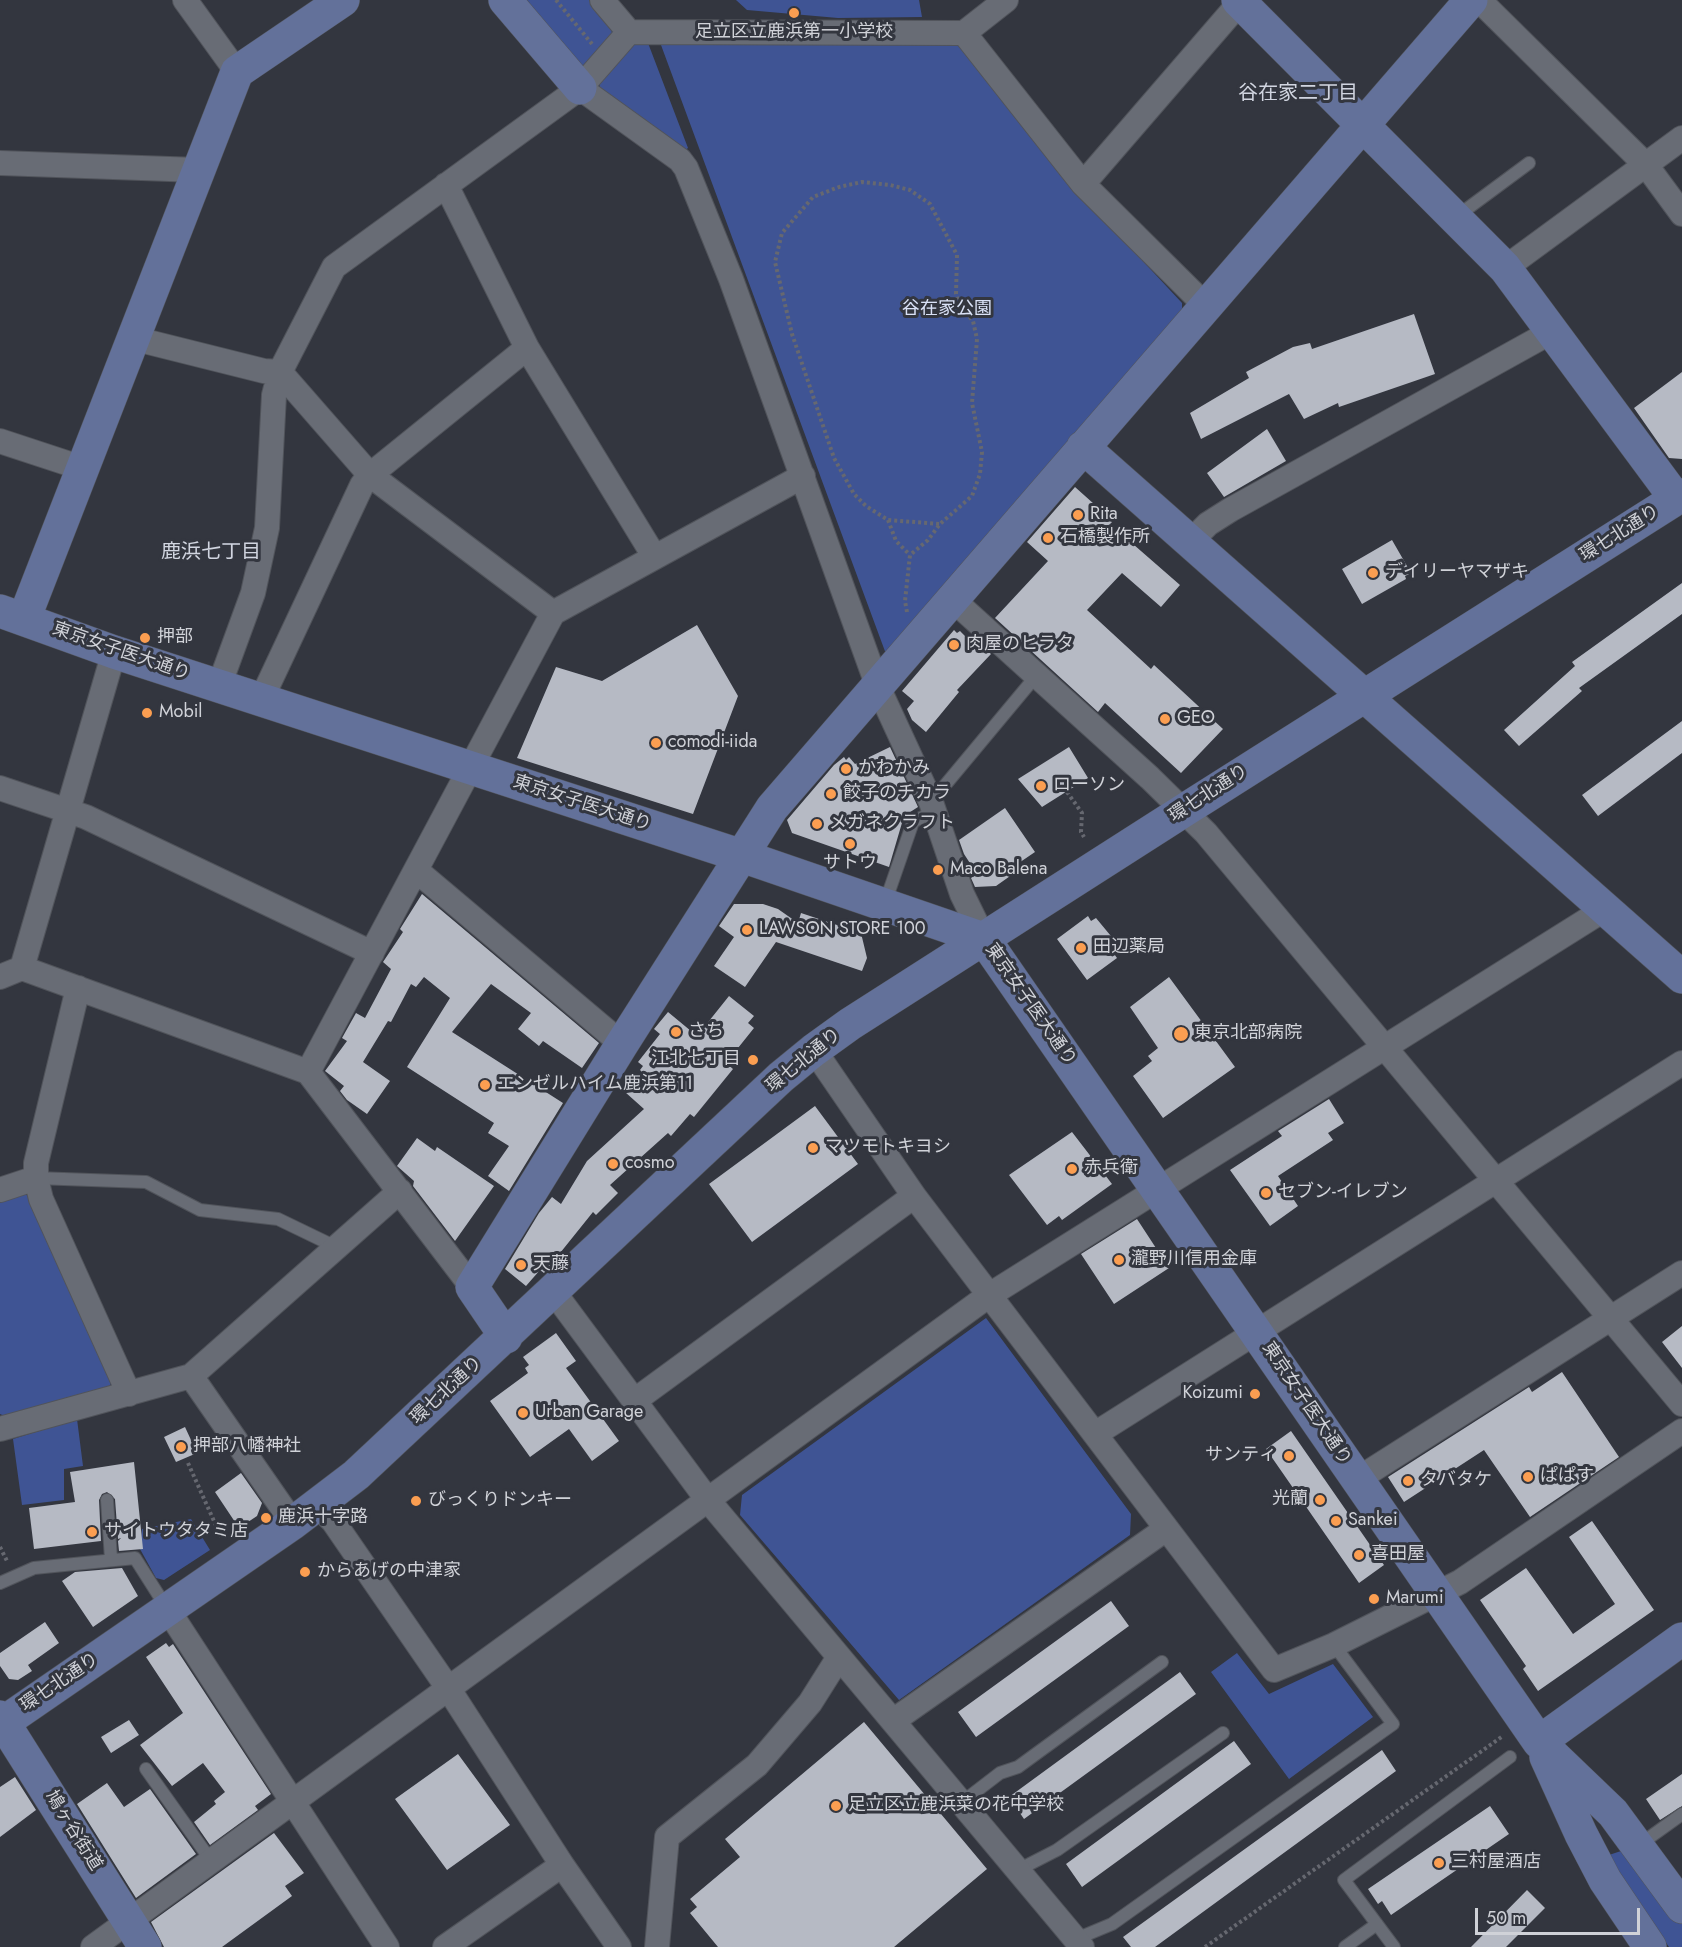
<!DOCTYPE html>
<meta charset="utf-8">
<style>
body{margin:0}
#map{position:relative;width:1682px;height:1947px;overflow:hidden;background:#33363f;font-family:Jost,sans-serif}
canvas{display:block}
.scale{position:absolute;left:1475px;top:1908px;width:165px;height:27px;box-sizing:border-box;border:3px solid #d0d2d8;border-top:0;padding-left:8px;font-size:18px;line-height:21px;white-space:nowrap;color:#d0d2d8;-webkit-text-stroke:4px #33363f;paint-order:stroke}
</style>
<div id="map">
<canvas width="1682" height="1947"></canvas>
<div class="scale">50 m</div>
</div>
<script>
const ctx = document.querySelector('canvas').getContext('2d');
ctx.lineJoin = 'round';
function paint(path, color) { ctx.fillStyle = color; ctx.fill(path, 'evenodd'); }
const shape = rows => new Path2D(rows.map(r => 'M' + r).join(''));
function strokePath(path, color, width, dash) { ctx.strokeStyle = color; ctx.lineWidth = width; ctx.lineCap = dash ? 'butt' : 'round'; ctx.setLineDash(dash || []); ctx.stroke(path); }
function label(font, color, halo, rows, align = 'center') {
  ctx.font = font + ' Jost,"Noto Sans JP",sans-serif'; ctx.lineWidth = 6; ctx.setLineDash([]); ctx.textBaseline = 'middle'; ctx.strokeStyle = halo; ctx.fillStyle = color; for (const [text, x, y, turn = 0] of rows) {
    ctx.save(); ctx.translate(x, y); ctx.rotate((+turn || 0) * Math.PI / 180); ctx.textAlign = isNaN(turn) ? turn : align; if (halo) ctx.strokeText(text, 0, 0); ctx.fillText(text, 0, 0); ctx.restore();
  }
}
paint(shape([
 [522,0,589,0,611,26,612,33,585,67,580,68],
 [736,0,919,0,922,17,838,18,747,10],
 [633,42,648,43,688,148,683,152,602,93,599,84],
 [957,43,963,47,1072,185,1182,303,1182,311,886,654,661,45],
 [23,1194,33,1197,112,1381,108,1390,9,1418,0,1414,0,1202],
 [986,1318,1131,1514,1130,1535,899,1700,740,1515,742,1495],
 [77,1419,83,1466,64,1469,64,1500,22,1505,13,1439],
 [191,1519,210,1550,164,1580,156,1578,140,1549,142,1529],
 [1237,1653,1269,1694,1333,1664,1373,1717,1289,1779,1211,1672],
 [1621,1851,1682,1922,1682,1947,1669,1947,1618,1873,1609,1855]
]), '#3f5494');
paint(shape([
 [1414,314,1435,374,1339,407,1338,403,1304,419,1289,394,1201,439,1190,413,1249,378,1246,372,1293,347,1310,343,1312,349],
 [1682,372,1682,459,1669,458,1634,408],
 [1267,429,1286,461,1224,497,1207,473],
 [1075,487,1113,521,1110,524,1180,585,1161,607,1122,573,1087,610,1151,669,1154,665,1223,729,1181,773,1105,703,1098,712,995,618,1048,561,1027,542],
 [1392,540,1411,573,1405,576,1406,579,1362,604,1342,569],
 [1682,583,1682,614,1579,688,1582,691,1519,746,1504,730,1575,666,1572,662],
 [697,625,738,696,693,814,517,758,556,667,602,681],
 [954,630,957,633,960,631,972,643,975,639,991,654,957,690,959,692,926,732,912,720,907,709,914,701,902,691],
 [1682,721,1682,753,1598,816,1582,795],
 [890,747,918,807,904,816,889,867,792,833,787,820,834,765,844,757,846,760,849,757,855,764],
 [1069,747,1088,778,1042,807,1018,779],
 [1005,808,1035,852,1010,869,1013,874,996,886,975,887,971,878,977,874,964,854,959,840],
 [422,894,599,1043,582,1068,543,1041,539,1046,518,1029,531,1013,491,984,452,1032,563,1103,509,1191,488,1176,509,1146,488,1133,494,1123,407,1067,450,998,424,977,416,987,411,984,391,1022,388,1021,363,1062,390,1081,367,1114,347,1100,340,1091,344,1086,325,1071,347,1041,342,1038,356,1013,365,1018,391,969,383,962,403,932,400,929],
 [734,904,763,904,778,909,798,923,801,913,861,933,867,958,862,971,776,942,745,987,714,966,734,937,719,926],
 [1088,916,1091,921,1096,918,1120,947,1112,951,1117,958,1087,980,1057,939],
 [1169,977,1235,1067,1163,1118,1133,1076,1152,1061,1148,1056,1158,1048,1130,1007],
 [729,996,754,1016,748,1023,754,1028,726,1063,733,1069,694,1117,690,1114,671,1136,668,1133,610,1185,618,1193,596,1215,593,1212,544,1273,540,1270,526,1286,505,1269,539,1213,552,1197,561,1204,587,1161,644,1109,625,1092,643,1073,640,1070,643,1066,638,1062,660,1034,654,1029,668,1012,697,1036],
 [1329,1099,1344,1123,1328,1133,1333,1140,1278,1176,1298,1206,1270,1226,1230,1170,1282,1136,1278,1131],
 [815,1106,858,1164,752,1242,709,1184],
 [1072,1132,1112,1184,1062,1220,1059,1216,1047,1225,1009,1175],
 [417,1138,435,1151,437,1147,494,1186,455,1241,413,1186,414,1181,397,1166],
 [1137,1219,1169,1268,1114,1304,1081,1254],
 [1682,1326,1682,1368,1662,1342],
 [556,1333,576,1361,566,1368,619,1441,592,1461,569,1429,530,1457,490,1401,528,1373,525,1368,529,1365,523,1357],
 [1562,1372,1619,1457,1530,1517,1484,1450,1404,1502,1388,1477,1529,1387,1532,1392],
 [185,1427,197,1453,176,1462,164,1437],
 [1291,1431,1384,1565,1359,1583,1266,1449],
 [134,1462,143,1549,119,1551,118,1541,121,1538,118,1539,115,1499,107,1492,102,1494,99,1500,101,1541,34,1549,29,1508,75,1502,70,1472],
 [241,1473,262,1503,257,1516,239,1528,215,1492],
 [1592,1521,1654,1610,1538,1691,1523,1669,1526,1666,1480,1600,1526,1568,1573,1634,1615,1604,1569,1537],
 [122,1568,138,1596,93,1627,62,1581,75,1572],
 [1111,1601,1129,1626,976,1737,958,1712],
 [45,1622,59,1643,28,1665,32,1671,18,1680,9,1679,0,1666,0,1653],
 [166,1643,169,1647,173,1644,271,1794,255,1806,258,1810,210,1845,194,1822,216,1804,214,1801,225,1792,203,1763,172,1786,140,1745,183,1713,146,1657],
 [1180,1672,1196,1694,1024,1819,1009,1797],
 [129,1720,139,1735,111,1753,101,1737],
 [864,1722,987,1869,894,1947,718,1947,690,1913,697,1907,690,1899,740,1857,725,1839],
 [1234,1741,1251,1764,1082,1887,1066,1864],
 [1382,1750,1396,1771,1155,1947,1131,1947,1123,1937],
 [458,1754,510,1825,447,1870,395,1799],
 [1682,1774,1682,1806,1660,1820,1646,1799],
 [15,1777,36,1810,0,1837,0,1787],
 [107,1783,124,1807,150,1789,196,1854,136,1898,77,1804],
 [1490,1806,1509,1834,1391,1915,1382,1901,1378,1904,1368,1889],
 [274,1833,304,1873,285,1886,292,1896,222,1947,164,1947,151,1922],
 [1527,1890,1545,1908,1506,1947,1471,1947]
]), '#b6bac4');
const lane = shape([
 [1456,217,1529,163],
 [931,802,1036,676],
 [885,903,913,822,934,811],
 [36,1178,146,1182,200,1210,278,1219,336,1247],
 [107,1500,111,1559],
 [0,1583,34,1568,135,1558,168,1610],
 [146,1769,212,1862],
 [961,1803,1000,1773,1018,1767,1162,1662],
 [1639,1845,1682,1814],
 [1018,1870,1057,1850,1223,1733],
 [1076,1939,1112,1924,1393,1724,1334,1645],
 [1345,1947,1377,1924],
 [1394,1947,1344,1880,1510,1757]
]);
const street = shape([
 [185,0,237,72],
 [602,0,629,32,964,33,1006,0],
 [1479,0,1646,165,1682,214],
 [964,33,1083,184,1207,307],
 [580,88,680,160,686,168,731,279,878,687,931,802,962,894,984,939],
 [0,163,198,170],
 [1083,184,1242,0],
 [446,185,527,348,654,556],
 [1505,268,1682,138],
 [132,338,264,371,280,372,370,475,553,613,308,1072],
 [0,441,82,468],
 [1191,541,1208,524,1230,510,1551,332],
 [952,599,1150,778,1206,833,1682,1404],
 [553,613,803,476],
 [219,686,253,593,267,528,274,395,280,372,334,267,580,88,629,32],
 [261,700,362,485,370,475,527,348],
 [0,788,86,817,372,953],
 [417,871,622,1044],
 [22,968,308,1072,472,1287],
 [0,977,22,968,114,652],
 [78,988,36,1163,36,1178,41,1199,129,1394],
 [814,1050,914,1196,1274,1670,1334,1645,1460,1582,1682,1431],
 [0,1190,36,1178],
 [553,1291,707,1499,1082,1947],
 [191,1376,293,1523],
 [634,1401,914,1196],
 [0,1429,191,1376,400,1191],
 [1095,1434,1682,1063],
 [1358,1479,1682,1273],
 [318,1506,333,1521,448,1688,562,1865,619,1947],
 [168,1610,387,1947],
 [893,1721,1166,1529],
 [93,1947,988,1296,1605,909],
 [445,1947,562,1865],
 [657,1947,667,1837,757,1765,810,1703,839,1657]
]);
const secondary = shape([
 [505,0,580,88],
 [1238,0,1505,268,1676,499],
 [1083,447,1682,977],
 [0,611,114,652,742,856,984,939,1539,1742,1613,1813,1682,1907],
 [24,619,237,72,343,0],
 [506,1337,472,1287,622,1044,772,808,1471,0],
 [0,1717,145,1947],
 [0,1725,293,1523,356,1475,781,1077,814,1050,850,1024,1183,811,1682,495],
 [1539,1742,1682,1639],
 [1546,1757,1581,1834,1605,1880,1650,1947]
]);
strokePath(lane, '#51545b', 14);
strokePath(street, '#51545b', 26);
strokePath(secondary, '#51545b', 34);
strokePath(shape([
 [556,0,592,44],
 [888,520,896,541,910,555],
 [907,612,905,601,910,555,928,540,940,524,972,496,980,474,982,452,972,403,977,339,973,321,959,304,956,294,957,255,930,204,910,190,890,185,862,182,839,187,813,197,782,233,775,262,792,334,834,458,854,494,866,506,888,520,940,524],
 [1067,792,1082,813,1081,832,1084,837],
 [188,1463,222,1539],
 [0,1547,8,1563],
 [1205,1947,1503,1736]
]), '#666870', 4, [3, 3]);
strokePath(lane, '#686c75', 12);
strokePath(street, '#686c75', 24);
strokePath(secondary, '#63719a', 33);
for (const [x, y, r, color] of [
 [794,13,6,"#fb9e51"],
 [1078,515,6,"#fb9e51"],
 [1048,538,6,"#fb9e51"],
 [1373,573,6,"#fb9e51"],
 [145,638,6,"#fb9e51"],
 [954,645,6,"#fb9e51"],
 [147,713,6,"#fb9e51"],
 [1165,719,6,"#fb9e51"],
 [656,743,6,"#fb9e51"],
 [846,769,6,"#fb9e51"],
 [1041,786,6,"#fb9e51"],
 [831,794,6,"#fb9e51"],
 [817,824,6,"#fb9e51"],
 [850,844,6,"#fb9e51"],
 [938,870,6,"#fb9e51"],
 [747,930,6,"#fb9e51"],
 [1081,948,6,"#fb9e51"],
 [676,1032,6,"#fb9e51"],
 [1181,1034,8,"#fb9e51"],
 [753,1060,6,"#fb9e51"],
 [485,1085,6,"#fb9e51"],
 [813,1148,6,"#fb9e51"],
 [613,1164,6,"#fb9e51"],
 [1072,1169,6,"#fb9e51"],
 [1266,1193,6,"#fb9e51"],
 [1119,1260,6,"#fb9e51"],
 [521,1265,6,"#fb9e51"],
 [1255,1394,6,"#fb9e51"],
 [523,1413,6,"#fb9e51"],
 [181,1447,6,"#fb9e51"],
 [1289,1456,6,"#fb9e51"],
 [1528,1477,6,"#fb9e51"],
 [1408,1481,6,"#fb9e51"],
 [1320,1500,6,"#fb9e51"],
 [416,1501,6,"#fb9e51"],
 [266,1518,6,"#fb9e51"],
 [1336,1521,6,"#fb9e51"],
 [92,1532,6,"#fb9e51"],
 [1359,1555,6,"#fb9e51"],
 [305,1572,6,"#fb9e51"],
 [1374,1599,6,"#fb9e51"],
 [836,1806,6,"#fb9e51"],
 [1439,1863,6,"#fb9e51"]
]) { const dot = new Path2D(); dot.arc(x, y, r, 0, 2 * Math.PI); ctx.fillStyle = color; ctx.fill(dot); strokePath(dot, '#33363f', 2); }
label('18px', '#d0d2d8', '#33363f', [
 ["足立区立鹿浜第一小学校",794,33,"center"],
 ["Rita",1090,515],
 ["石橋製作所",1060,538],
 ["デイリーヤマザキ",1385,573],
 ["押部",157,638],
 ["肉屋のヒラタ",966,645],
 ["Mobil",159,713],
 ["GEO",1177,719],
 ["comodi-iida",668,743],
 ["かわかみ",858,769],
 ["ローソン",1053,786],
 ["餃子のチカラ",843,794],
 ["メガネクラフト",829,824],
 ["サトウ",850,864,"center"],
 ["Maco Balena",950,870],
 ["LAWSON STORE 100",759,930],
 ["田辺薬局",1093,948],
 ["さち",688,1032],
 ["東京北部病院",1194,1034],
 ["江北七丁目",741,1060,"right"],
 ["エンゼルハイム鹿浜第11",497,1085],
 ["マツモトキヨシ",825,1148],
 ["cosmo",625,1164],
 ["赤兵衛",1084,1169],
 ["セブン-イレブン",1278,1193],
 ["瀧野川信用金庫",1131,1260],
 ["天藤",533,1265],
 ["Koizumi",1243,1394,"right"],
 ["Urban Garage",535,1413],
 ["押部八幡神社",193,1447],
 ["サンティ",1277,1456,"right"],
 ["ぱぱす",1540,1477],
 ["タバタケ",1420,1481],
 ["光蘭",1308,1500,"right"],
 ["びっくりドンキー",428,1501],
 ["鹿浜十字路",278,1518],
 ["Sankei",1348,1521],
 ["サイトウタタミ店",104,1532],
 ["喜田屋",1371,1555],
 ["からあげの中津家",317,1572],
 ["Marumi",1386,1599],
 ["足立区立鹿浜菜の花中学校",848,1806],
 ["三村屋酒店",1451,1863]
], 'left');
label('18px', '#dae2f7', '#33363f', [
 ["谷在家公園",947,310]
]);
label('18px', '#d0d2d8', '#33363f', [
 ["環七北通り",1620,534,-32],
 ["東京女子医大通り",121,652,19],
 ["環七北通り",1209,794,-33],
 ["東京女子医大通り",582,804,18],
 ["東京女子医大通り",1030,1005,55],
 ["環七北通り",804,1061,-39],
 ["環七北通り",447,1391,-43],
 ["東京女子医大通り",1306,1404,56],
 ["環七北通り",60,1683,-34],
 ["鳩ヶ谷街道",73,1831,58]
]);
label('20px', '#d1d5e0', '#33363f', [
 ["谷在家二丁目",1298,94],
 ["鹿浜七丁目",211,553]
]);
</script>
